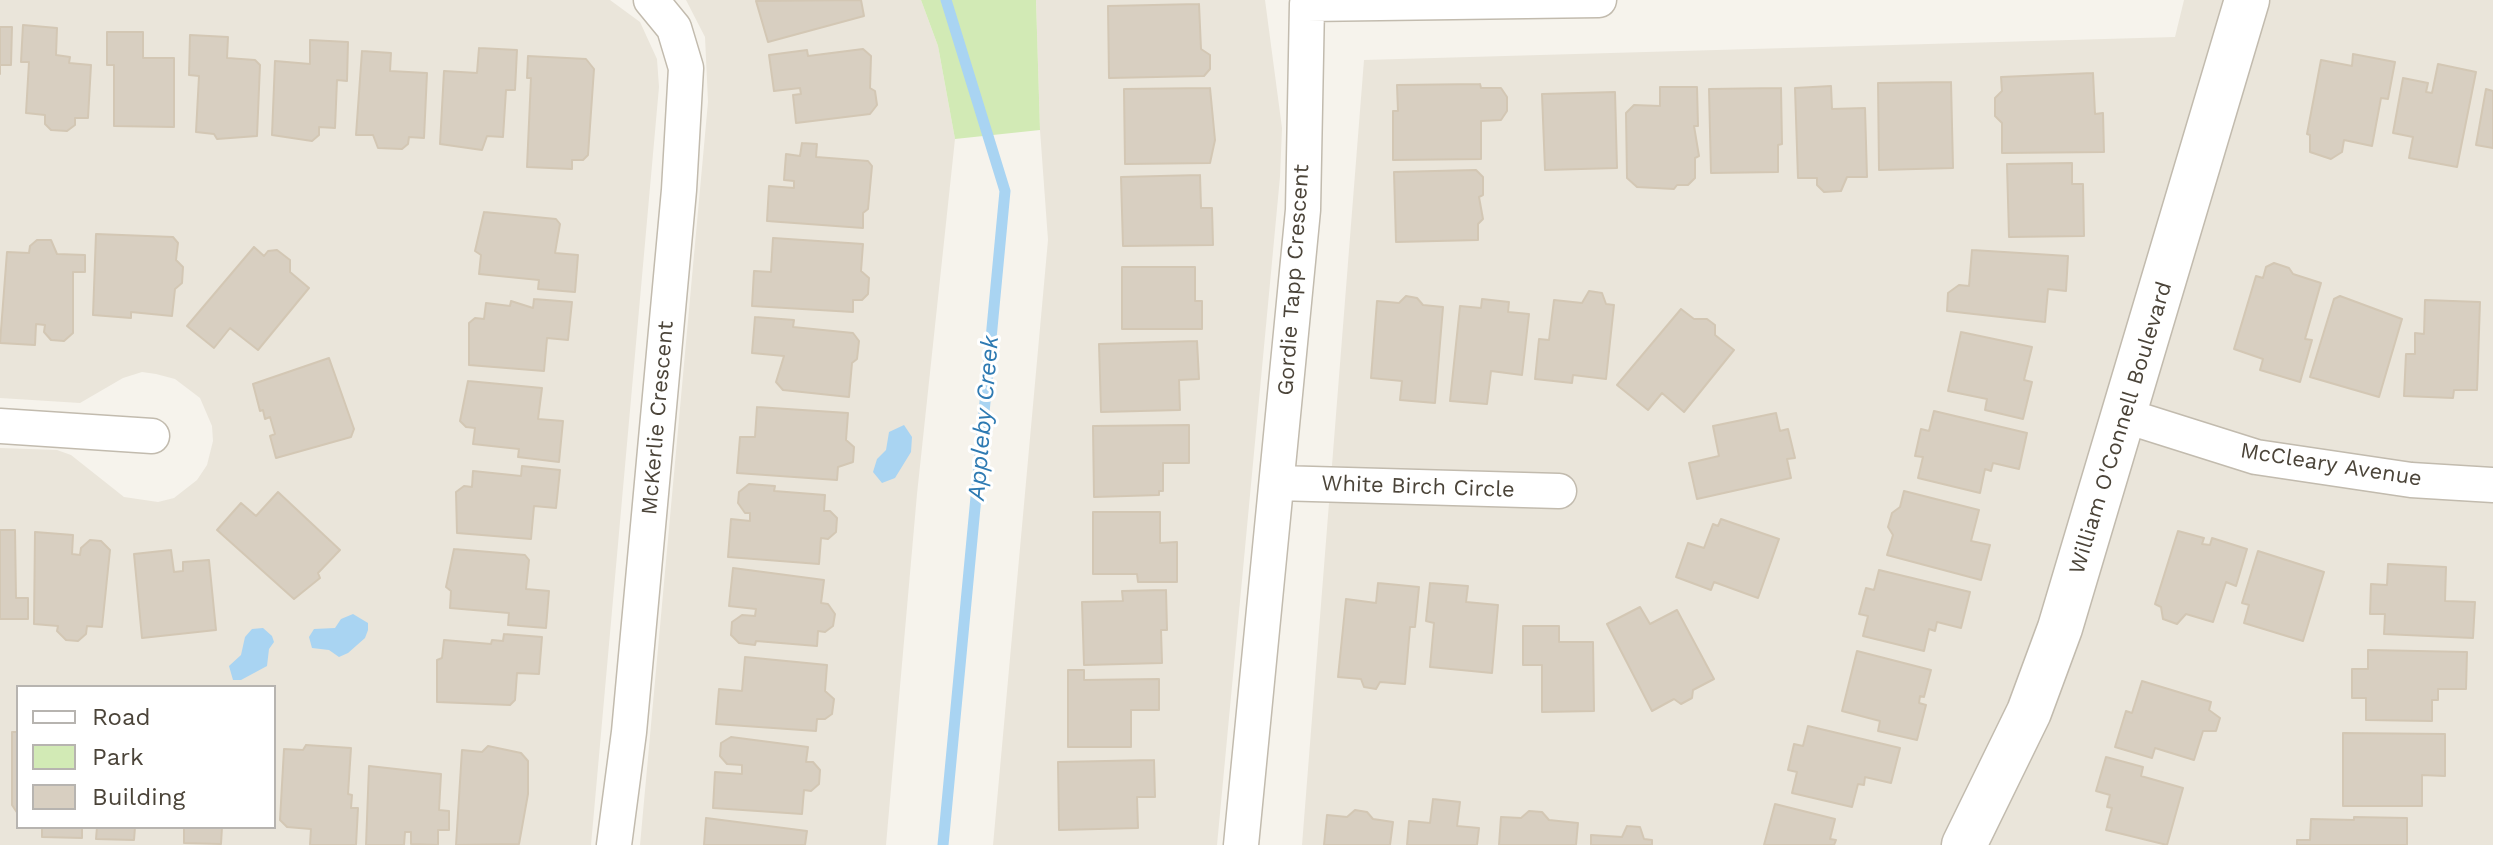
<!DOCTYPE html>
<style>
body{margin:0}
#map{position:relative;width:2493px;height:845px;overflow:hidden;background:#f6f3ec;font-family:"Work Sans",sans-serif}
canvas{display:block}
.legend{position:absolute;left:16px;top:685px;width:260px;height:144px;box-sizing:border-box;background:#fff;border:2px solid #b7b4b0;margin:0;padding:10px 14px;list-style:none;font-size:24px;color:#4b4439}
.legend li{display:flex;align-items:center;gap:16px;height:40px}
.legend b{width:40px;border:2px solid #b7b4b0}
</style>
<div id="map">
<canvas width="2493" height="845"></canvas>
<ul class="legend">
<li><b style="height:10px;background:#fff"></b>Road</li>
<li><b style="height:22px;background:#d2eab5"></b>Park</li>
<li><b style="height:22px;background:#d8cfc1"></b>Building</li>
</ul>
</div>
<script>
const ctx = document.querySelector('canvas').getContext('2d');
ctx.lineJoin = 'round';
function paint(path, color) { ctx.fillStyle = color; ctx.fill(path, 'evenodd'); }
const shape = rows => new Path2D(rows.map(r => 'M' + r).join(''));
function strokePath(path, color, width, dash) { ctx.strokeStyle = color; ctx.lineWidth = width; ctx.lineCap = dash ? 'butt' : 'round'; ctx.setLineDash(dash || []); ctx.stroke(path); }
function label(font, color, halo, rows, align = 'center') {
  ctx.font = font + ' "Work Sans",sans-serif'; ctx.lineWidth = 6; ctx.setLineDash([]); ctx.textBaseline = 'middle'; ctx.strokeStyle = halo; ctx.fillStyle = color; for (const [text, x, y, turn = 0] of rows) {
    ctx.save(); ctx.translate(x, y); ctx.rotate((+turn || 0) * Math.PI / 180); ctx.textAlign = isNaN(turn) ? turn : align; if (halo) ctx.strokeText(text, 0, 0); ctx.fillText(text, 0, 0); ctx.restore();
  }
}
paint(shape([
 [0,0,610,0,640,22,657,59,659,87,591,845,0,845,0,448,57,450,71,455,124,497,158,502,174,498,197,480,207,465,213,441,212,426,200,398,175,379,156,374,142,372,123,378,80,403,0,398],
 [18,687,274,687,274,827,18,827],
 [686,0,921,0,938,46,955,139,917,494,886,845,640,845,708,102,705,37],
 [1036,0,1265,0,1282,128,1280,177,1217,845,993,845,1048,240,1040,130],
 [2184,0,2493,0,2493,845,1302,845,1364,60,2175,37]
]), '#eae5da');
paint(shape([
 [921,0,1036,0,1040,130,955,139,938,46]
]), '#d2eab5');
paint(shape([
 [904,425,912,437,911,452,895,478,882,483,873,472,877,459,886,450,889,432],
 [353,614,368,623,368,630,365,638,348,653,339,657,329,650,312,648,309,637,314,629,335,628,341,619],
 [263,628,272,636,274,642,269,649,267,666,241,680,233,680,229,666,241,655,245,637,252,629]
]), '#a9d4f2');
strokePath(shape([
 [943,845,1005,191,946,0]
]), '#a9d4f2', 11);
const building = shape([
 [861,0,864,16,768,42,756,1,861,0],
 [1199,4,1201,49,1210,55,1210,69,1204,76,1109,78,1108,6,1199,4],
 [23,25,57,28,56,55,70,57,69,63,91,65,88,118,75,118,75,125,67,131,51,130,45,124,45,115,26,113,29,62,21,62,23,25],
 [0,27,12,27,11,65,0,65,0,74,0,27],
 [107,32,143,32,143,58,174,58,174,127,114,126,114,65,107,65,107,32],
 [190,35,228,37,227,58,255,60,260,65,257,136,217,139,214,134,196,132,199,76,189,75,190,35],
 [310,40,348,42,347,81,337,80,335,128,319,127,319,135,312,141,272,135,275,61,310,64,310,40],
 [479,48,517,50,515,90,506,90,503,137,487,136,482,150,440,144,444,71,477,73,479,48],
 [863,49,871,56,870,88,875,91,877,105,870,114,796,123,793,95,801,94,800,88,774,91,769,55,807,50,808,56,863,49],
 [362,51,391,53,390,71,427,73,424,138,409,137,408,144,402,149,378,148,373,135,356,135,362,51],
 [2353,54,2395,62,2388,99,2381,98,2372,146,2344,140,2342,152,2331,159,2310,152,2310,135,2307,134,2321,60,2352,66,2353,54],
 [528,56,586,59,594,69,588,155,583,160,572,160,572,169,527,167,531,78,527,78,528,56],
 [2438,64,2476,72,2457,167,2409,158,2413,137,2393,133,2403,78,2428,83,2426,92,2432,93,2438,64],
 [2093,73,2095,114,2103,113,2104,152,2002,153,2002,123,1995,116,1995,98,2002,91,2001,77,2093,73],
 [1951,82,1953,168,1879,170,1878,83,1951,82],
 [1480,84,1481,88,1501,88,1507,97,1507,111,1501,120,1481,121,1481,159,1393,160,1393,111,1398,111,1397,85,1480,84],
 [1831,86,1832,109,1865,108,1867,177,1847,177,1841,191,1824,192,1817,185,1817,178,1798,178,1795,88,1831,86],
 [1660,87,1697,87,1698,126,1694,126,1699,156,1695,158,1695,178,1688,185,1677,185,1674,189,1637,187,1627,178,1626,113,1634,105,1660,106,1660,87],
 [1210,88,1215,140,1210,163,1125,164,1124,89,1210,88],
 [1781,88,1782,144,1778,145,1778,172,1711,173,1709,89,1781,88],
 [2486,89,2493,91,2493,148,2476,145,2486,89],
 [1615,92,1617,168,1545,170,1542,94,1615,92],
 [802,143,817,144,816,157,868,161,872,166,868,209,863,213,863,228,767,221,769,186,794,188,794,181,784,180,786,154,800,156,802,143],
 [2072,163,2072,184,2083,184,2084,236,2009,237,2007,164,2072,163],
 [1476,170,1483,177,1483,195,1479,197,1483,219,1478,224,1478,240,1396,242,1394,172,1476,170],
 [1200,175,1201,208,1212,208,1213,245,1123,246,1121,177,1200,175],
 [484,212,556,219,560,224,555,253,578,255,575,292,538,289,539,280,479,274,481,255,475,251,484,212],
 [96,234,173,237,178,243,176,260,183,267,182,283,175,289,172,316,131,312,131,318,93,315,96,234],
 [773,238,863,244,861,271,869,278,868,294,862,300,853,300,853,312,752,306,754,271,771,272,773,238],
 [37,240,51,240,57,254,85,255,85,272,73,272,73,333,64,341,51,340,44,332,45,325,36,324,35,345,0,343,7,252,29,253,30,246,37,240],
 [254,247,264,256,268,251,277,250,290,260,290,272,309,288,258,350,230,328,214,348,187,326,254,247],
 [1972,250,2068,256,2066,291,2048,289,2045,322,1947,311,1948,293,1959,285,1969,286,1972,250],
 [2274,263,2289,268,2293,274,2321,283,2305,339,2312,340,2300,382,2260,370,2263,359,2234,349,2256,276,2263,278,2266,267,2274,263],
 [1122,267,1195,267,1195,301,1202,301,1202,329,1122,329,1122,267],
 [1589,291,1602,293,1606,304,1614,305,1606,379,1573,375,1572,383,1535,379,1539,339,1549,340,1554,300,1582,303,1589,291],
 [1406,296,1417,298,1423,305,1443,307,1435,403,1400,400,1402,381,1371,378,1377,301,1399,303,1406,296],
 [2340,296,2402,319,2379,397,2310,377,2334,299,2340,296],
 [534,299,572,302,568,340,547,338,544,371,469,365,469,323,475,318,484,319,486,303,510,306,511,301,533,308,534,299],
 [1482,299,1509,302,1508,312,1529,314,1522,375,1491,371,1487,404,1450,401,1460,306,1481,308,1482,299],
 [2425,300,2480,302,2477,390,2454,390,2453,398,2404,396,2406,354,2415,354,2415,333,2424,334,2425,300],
 [1681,309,1694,319,1707,319,1715,325,1715,335,1734,350,1684,412,1662,393,1648,410,1617,385,1681,309],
 [755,317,794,320,793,327,853,333,859,341,857,359,852,363,849,397,783,390,776,382,784,356,752,353,755,317],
 [1961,332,2032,347,2024,380,2032,382,2023,419,1985,410,1987,399,1948,391,1961,332],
 [1197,341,1199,379,1179,380,1180,410,1101,412,1099,344,1197,341],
 [329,358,354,429,351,437,276,458,270,436,275,434,270,417,265,419,263,410,260,411,253,384,329,358],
 [468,381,542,388,538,419,563,421,559,462,518,457,519,449,473,444,475,428,466,427,460,421,468,381],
 [757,407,848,413,846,440,854,447,853,462,838,467,837,480,737,473,740,437,755,437,757,407],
 [1934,411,2027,433,2019,469,1993,463,1991,471,1985,469,1980,493,1918,478,1923,457,1915,456,1921,429,1929,431,1934,411],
 [1776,413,1780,431,1788,429,1795,458,1787,459,1791,478,1697,499,1689,463,1719,456,1713,426,1776,413],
 [1189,425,1189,463,1163,463,1163,491,1159,491,1159,495,1094,497,1093,426,1189,425],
 [522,466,560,470,556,508,534,506,531,539,457,533,456,492,464,486,472,487,473,471,521,476,522,466],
 [749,484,775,486,774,491,825,495,824,511,830,511,837,518,836,532,828,539,821,538,819,564,728,557,731,519,750,521,750,513,745,513,738,503,739,492,749,484],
 [1904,491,1979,510,1971,541,1990,545,1981,580,1887,555,1893,535,1888,527,1892,513,1900,507,1904,491],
 [278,492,340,550,318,573,320,578,294,599,217,530,241,503,256,516,278,492],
 [1093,512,1160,512,1160,543,1177,542,1177,582,1138,582,1137,574,1093,574,1093,512],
 [1721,519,1779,539,1758,598,1714,582,1711,590,1676,577,1688,543,1704,548,1713,524,1718,526,1721,519],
 [0,530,15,530,16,598,28,598,28,619,0,619,0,530],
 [2178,531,2204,538,2202,544,2210,545,2212,538,2247,549,2236,586,2226,582,2213,622,2186,614,2177,624,2163,619,2161,607,2155,604,2178,531],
 [35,532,73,535,72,554,80,555,81,548,90,540,101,541,110,550,102,627,87,626,86,634,78,641,66,640,57,631,58,626,34,624,35,532],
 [454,549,525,555,529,560,526,589,549,591,546,628,508,625,509,613,450,608,451,591,446,587,454,549],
 [171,550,174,572,183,571,183,562,209,560,216,630,142,638,134,554,171,550],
 [2258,551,2324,572,2303,641,2244,623,2249,605,2242,603,2258,551],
 [2388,564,2446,567,2445,601,2475,602,2473,638,2384,634,2385,614,2370,614,2371,584,2387,585,2388,564],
 [733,568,824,580,821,603,828,604,835,614,833,626,825,632,818,631,817,646,756,641,755,645,739,643,731,635,732,622,742,615,755,616,756,609,729,606,733,568],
 [1879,570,1970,592,1961,628,1937,622,1935,631,1929,629,1924,651,1863,636,1868,616,1859,614,1866,588,1874,590,1879,570],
 [1378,583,1419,587,1415,627,1410,627,1405,684,1380,682,1376,689,1364,687,1361,679,1338,677,1346,599,1376,603,1378,583],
 [1430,583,1468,586,1466,602,1498,605,1492,673,1430,667,1434,623,1426,621,1430,583],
 [1166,590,1167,630,1161,630,1162,663,1084,665,1082,602,1123,601,1122,591,1166,590],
 [1640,607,1650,624,1677,610,1714,679,1693,690,1692,698,1681,704,1674,699,1652,711,1607,624,1640,607],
 [1523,626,1559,626,1559,642,1593,642,1594,711,1542,712,1542,665,1523,665,1523,626],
 [504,634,542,637,539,674,517,673,515,700,510,705,437,702,437,660,442,658,444,640,491,644,492,640,503,641,504,634],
 [2368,650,2467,652,2466,689,2438,689,2438,700,2432,700,2432,721,2366,720,2366,698,2352,698,2352,669,2368,669,2368,650],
 [1857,651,1931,670,1924,697,1920,696,1919,703,1926,705,1917,740,1878,731,1880,721,1842,711,1857,651],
 [745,657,827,665,825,691,834,699,832,714,825,719,817,719,816,731,716,724,719,689,742,691,745,657],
 [1068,670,1084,670,1084,680,1159,679,1159,710,1131,710,1131,747,1068,747,1068,670],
 [2142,681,2211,702,2209,710,2220,718,2216,731,2203,731,2194,760,2155,748,2152,758,2115,747,2126,711,2132,713,2142,681],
 [1808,726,1900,748,1891,783,1865,777,1864,785,1858,784,1852,807,1792,793,1797,772,1788,770,1794,744,1803,746,1808,726],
 [12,732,18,732,18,814,12,805,12,732],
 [2343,733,2445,734,2445,776,2422,775,2422,806,2343,806,2343,733],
 [731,737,808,747,806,762,813,762,820,770,819,784,811,791,804,790,802,814,713,808,715,772,742,774,742,765,727,764,720,756,721,743,731,737],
 [306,745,351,748,348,794,352,795,351,808,358,808,356,845,310,845,311,829,287,827,280,820,284,749,303,750,306,745],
 [488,746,521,753,528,761,528,794,519,844,456,845,462,750,482,752,488,746],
 [2106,757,2143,767,2141,776,2183,788,2167,845,2106,830,2112,808,2107,807,2110,795,2096,791,2106,757],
 [1154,760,1155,797,1137,797,1138,828,1059,830,1058,762,1154,760],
 [369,766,441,774,439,810,449,811,449,830,438,830,438,845,411,844,411,832,405,832,404,845,366,845,369,766],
 [1433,799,1460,802,1457,826,1479,828,1477,845,1407,845,1409,821,1430,823,1433,799],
 [1775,804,1835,819,1830,839,1836,840,1834,845,1764,845,1775,804],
 [1355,810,1367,812,1373,819,1393,822,1390,845,1324,845,1327,815,1347,817,1355,810],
 [1529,811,1542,812,1549,820,1578,823,1576,845,1499,845,1501,817,1521,818,1529,811],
 [2354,817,2407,818,2407,845,2297,845,2297,840,2310,840,2311,819,2354,820,2354,817],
 [706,818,807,831,805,845,704,845,706,818],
 [1627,826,1640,827,1644,839,1652,840,1652,845,1591,845,1591,835,1622,837,1627,826],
 [42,827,82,827,82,838,42,837,42,827],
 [97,827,135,827,134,840,96,839,97,827],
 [184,827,222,827,221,844,184,843,184,827]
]);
paint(building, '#d8cfc1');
strokePath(building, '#d3c7b4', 2);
const minor = shape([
 [2126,416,2256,457,2411,480,2493,485],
 [0,426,152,436],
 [1277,483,1559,491],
 [614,845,629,732,679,190,686,68,674,28,651,0],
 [1241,845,1303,210,1307,4,1599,0]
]);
const tertiary = shape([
 [1964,845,2029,712,2060,628,2247,0]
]);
strokePath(minor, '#c2bbae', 37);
strokePath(tertiary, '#c2bbae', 47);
strokePath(minor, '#fff', 34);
strokePath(tertiary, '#fff', 44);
label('22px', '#4b4439', '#fff', [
 ["Gordie Tapp Crescent",1294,280,-86],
 ["McKerlie Crescent",658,418,-85],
 ["William O'Connell Boulevard",2121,428,-73],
 ["McCleary Avenue",2331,465,9],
 ["White Birch Circle",1418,487,2]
]);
label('italic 24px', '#2e7ab2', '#fff', [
 ["Appleby Creek",984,418,-85]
]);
</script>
